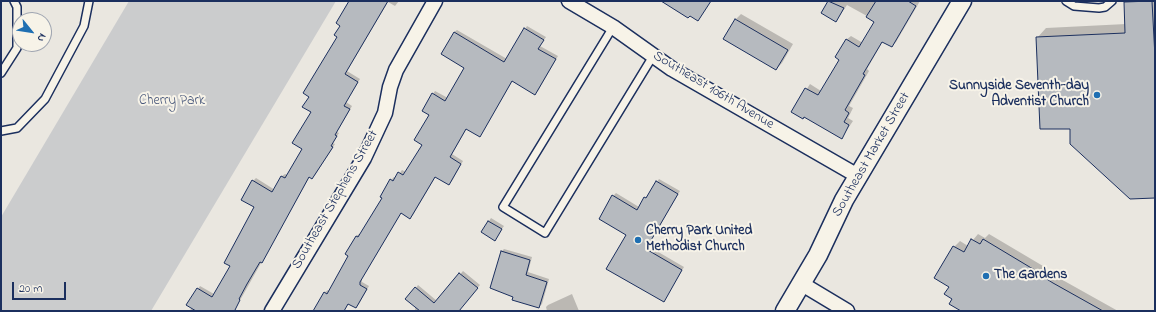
<!DOCTYPE html>
<style>
body{margin:0}
#map{position:relative;width:1156px;height:312px;overflow:hidden;background:#eae7e0;font-family:"Indie Flower",sans-serif}
canvas{display:block}
.frame{position:absolute;inset:0;border:2px solid #1b2f5e;pointer-events:none}
.north{position:absolute;left:12px;top:12px;width:40px;height:40px;box-sizing:border-box;background:#f7f3e8;border:1px solid #9fa5b1;border-radius:50%;rotate:120deg;font-size:11px;font-weight:700;line-height:16px;text-align:center;color:#1b2f5e}
.north::after{content:'';display:block;margin:auto;width:14px;height:18px;background:#1f6fb2;clip-path:polygon(50% 0,100% 100%,50% 72%,0 100%)}
.scale{position:absolute;left:12px;top:282px;width:54px;height:18px;box-sizing:border-box;border:2px solid #1b2f5e;border-top:0;padding-left:5px;font-size:12px;line-height:14px;white-space:nowrap;color:#1b2f5e;-webkit-text-stroke:3px #f7f3e8;paint-order:stroke}
</style>
<div id="map">
<canvas width="1156" height="312"></canvas>
<div class="frame"></div>
<div class="north">N</div>
<div class="scale">20 m</div>
</div>
<script>
const ctx = document.querySelector('canvas').getContext('2d');
ctx.lineJoin = 'round';
function paint(path, color) { ctx.fillStyle = color; ctx.fill(path, 'evenodd'); }
const shape = rows => new Path2D(rows.map(r => 'M' + r).join(''));
function strokePath(path, color, width, dash) { ctx.strokeStyle = color; ctx.lineWidth = width; ctx.lineCap = dash ? 'butt' : 'round'; ctx.setLineDash(dash || []); ctx.stroke(path); }
function label(font, color, halo, rows, align = 'center') {
  ctx.font = font + ' "Indie Flower",sans-serif'; ctx.lineWidth = 4; ctx.setLineDash([]); ctx.textBaseline = 'middle'; ctx.strokeStyle = halo; ctx.fillStyle = color; for (const [text, x, y, turn = 0] of rows) {
    ctx.save(); ctx.translate(x, y); ctx.rotate((+turn || 0) * Math.PI / 180); ctx.textAlign = isNaN(turn) ? turn : align; if (halo) ctx.strokeText(text, 0, 0); ctx.fillText(text, 0, 0); ctx.restore();
  }
}
paint(shape([
 [129,1,336,1,151,311,1,311,1,217]
]), '#cbcccd');
paint(shape([
 [359,1,399,1,395,6,388,2,347,71,360,79,346,102,352,106,337,132,339,133,333,143,335,144,315,175,310,176,234,311,190,311,198,289,200,286,214,294,231,266,256,207,253,181,256,178,275,190,282,176,285,174,288,175,303,149,312,112],
 [830,1,920,1,896,42,892,46,883,41,867,69,869,71,849,106,853,108,848,118,853,121,842,137,805,116,803,118,792,112,810,84,821,91,840,59,846,40,851,36,863,43,876,21,847,5,836,21,823,13],
 [1127,1,1155,1,1155,197,1071,128,1037,38,1046,28,1126,24],
 [741,14,793,44,782,63,776,69,736,19],
 [527,26,546,37,540,46,558,56,538,91,535,93,513,80,482,133,467,128,452,154,463,161,452,181,449,184,436,176,413,215,410,218,401,213,362,278,362,282,369,286,359,304,356,307,349,303,344,311,317,311,315,309,325,292,328,290,329,291,345,264,356,236,359,234,361,235,384,198,391,180,394,177,396,178,402,170,406,172,423,144,433,94,435,91,448,98,466,68,454,32,457,30,507,59],
 [659,179,680,191,648,246,684,267,664,301,628,235,613,196,616,193,639,207],
 [491,218,504,226,495,239,482,232],
 [978,234,985,238,989,234,1043,266,1042,267,1059,278,1118,311,962,311,954,298,950,286,954,247,960,241,968,246],
 [504,249,532,257,528,272,549,279,542,304,539,307,514,297,501,252],
 [463,271,480,285,460,308,461,311,415,311,416,288,418,285,437,301],
 [572,294,579,311,547,311,546,307,548,305]
]), '#0003');
const building = shape([
 [349,1,388,1,345,74,358,82,344,106,350,109,335,135,337,136,331,146,333,147,312,179,309,177,262,263,260,262,247,284,239,299,240,300,235,310,237,311,196,311,186,305,197,288,212,297,230,266,224,263,254,207,241,200,252,180,272,192,281,176,285,178,302,149,292,143,311,112,302,107,309,97,303,93,337,37,334,35,340,26,336,23,349,1],
 [661,1,711,1,698,21,690,16,688,18,661,1],
 [828,1,844,8,836,22,821,13,828,1],
 [876,1,908,1,916,6,892,47,882,42,863,74,865,75,845,110,849,113,844,122,849,125,842,139,804,117,803,119,791,112,805,88,818,95,839,60,835,57,846,39,859,47,874,22,866,17,876,1],
 [1152,1,1155,57,1155,198,1130,199,1070,144,1070,129,1040,129,1036,37,1125,33,1124,2,1152,1],
 [735,19,788,50,776,70,723,39,735,19],
 [524,28,544,40,538,49,556,59,535,95,512,81,480,137,466,129,450,157,461,164,449,185,435,177,410,219,401,213,360,282,360,285,367,289,356,308,348,304,344,311,313,311,324,292,327,294,348,256,345,254,356,236,358,237,382,198,380,197,390,179,393,181,398,172,403,175,422,145,414,140,429,115,422,111,432,93,445,101,464,68,441,54,454,32,504,62,524,28],
 [656,181,678,194,646,249,682,270,664,302,606,269,626,235,599,219,612,195,637,210,644,197,646,198,656,181],
 [488,221,502,229,495,241,481,232,488,221],
 [971,239,980,244,983,239,1038,272,1037,273,1053,283,1103,311,961,311,949,304,952,299,944,294,949,287,934,278,953,246,964,252,971,239],
 [501,251,530,260,526,275,547,282,539,308,512,300,513,297,490,288,501,251],
 [459,273,478,288,459,311,420,311,405,299,415,287,434,303,459,273]
]);
paint(building, '#b6babf');
strokePath(building, '#1b2f5e', 1);
const service = shape([
 [1066,1,1074,6,1099,8,1105,7,1112,1],
 [613,27,503,207,545,233,653,56],
 [1,73,17,48,17,7,14,1],
 [1,131,17,128,45,99,84,26,89,1]
]);
const minor = shape([
 [569,1,613,27,672,69,858,176],
 [802,284,847,311],
 [272,311,364,158,385,113,390,87,396,70,435,1]
]);
const tertiary = shape([
 [785,311,818,255,844,200,962,1]
]);
strokePath(service, '#1b2f5e', 10);
strokePath(minor, '#1b2f5e', 17);
strokePath(tertiary, '#1b2f5e', 21);
strokePath(service, '#f7f3e8', 7);
strokePath(minor, '#f7f3e8', 14);
strokePath(tertiary, '#f7f3e8', 18);
for (const [x, y, r, color] of [
 [1097,95,4,"#1f6fb2"],
 [638,240,4,"#1f6fb2"],
 [986,276,4,"#1f6fb2"]
]) { const dot = new Path2D(); dot.arc(x, y, r, 0, 2 * Math.PI); ctx.fillStyle = color; ctx.fill(dot); strokePath(dot, '#f7f3e8', 1.5); }
label('bold 14px', '#1b2f5e', '#f7f3e8', [
 ["Sunnyside Seventh-day",1089,87,"right"],
 ["Adventist Church",1089,103,"right"],
 ["Cherry Park United",646,232],
 ["Methodist Church",646,248],
 ["The Gardens",994,276]
], 'left');
label('14px', '#1b2f5e', '#f7f3e8', [
 ["Southeast 106th Avenue",713,91,31],
 ["Southeast Market Street",872,155,-60],
 ["Southeast Stephens Street",336,200,-60]
]);
label('14px', '#47567a', '#f7f3e8', [
 ["Cherry Park",172,102]
]);
</script>
